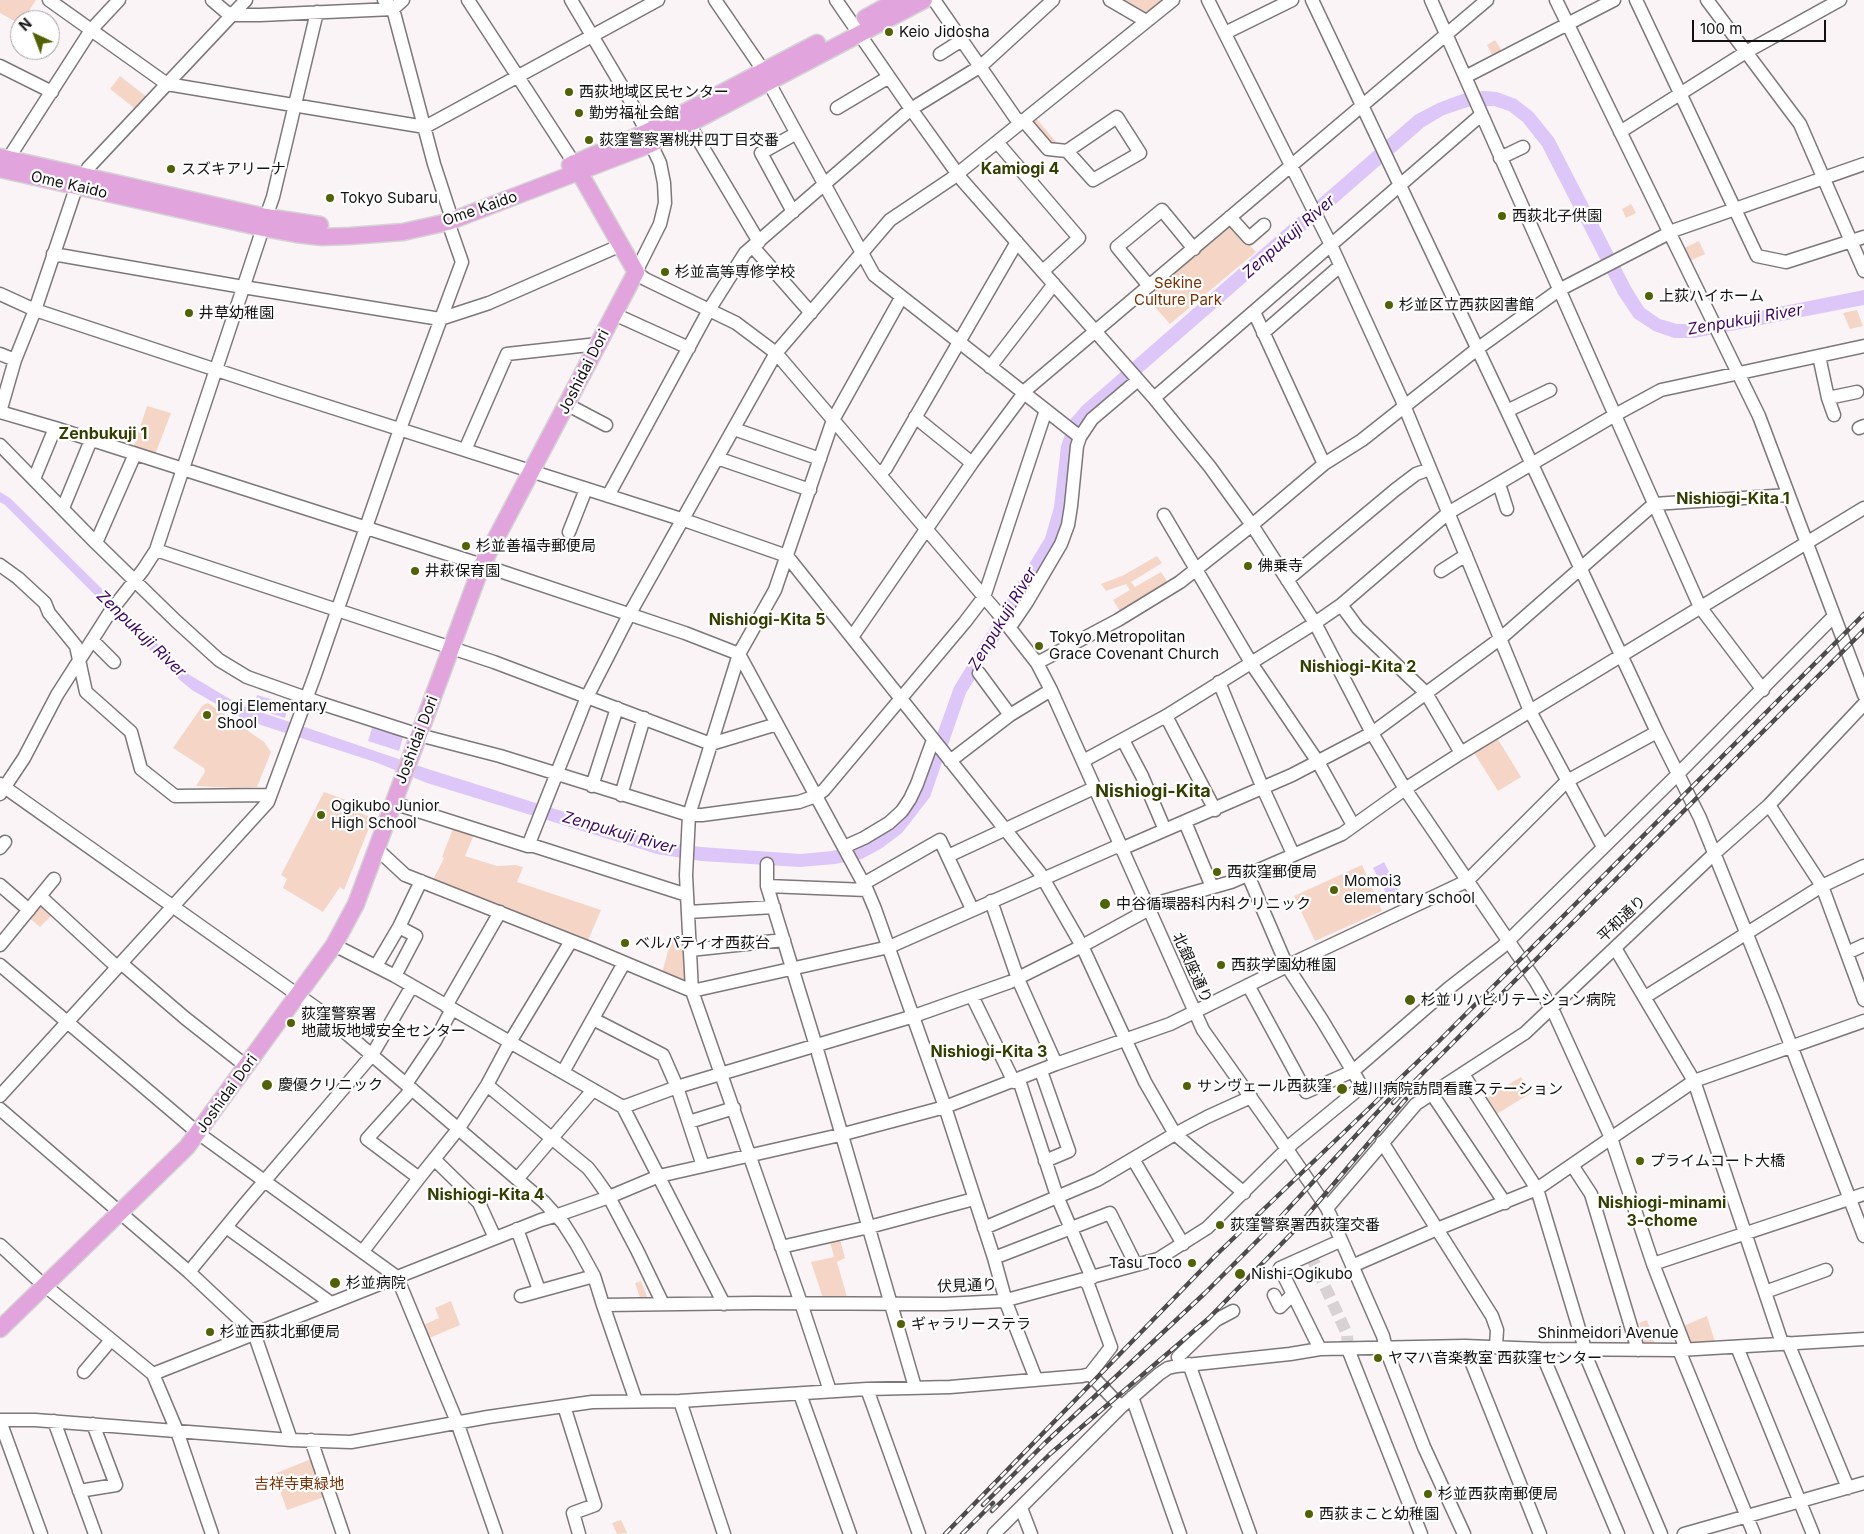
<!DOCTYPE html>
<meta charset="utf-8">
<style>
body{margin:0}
#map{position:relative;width:1864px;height:1534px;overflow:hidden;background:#fbf4f6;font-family:Inter,sans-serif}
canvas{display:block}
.north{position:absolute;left:10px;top:10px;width:50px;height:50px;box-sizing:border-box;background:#fff;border:1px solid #a1a0a0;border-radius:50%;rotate:317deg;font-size:14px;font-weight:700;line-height:20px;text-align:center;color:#131111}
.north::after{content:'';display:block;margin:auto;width:18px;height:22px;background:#516104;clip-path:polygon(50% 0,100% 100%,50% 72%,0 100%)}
.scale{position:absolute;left:1692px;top:20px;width:134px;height:22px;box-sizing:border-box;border:2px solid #131111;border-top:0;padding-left:6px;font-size:15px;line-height:18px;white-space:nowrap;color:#131111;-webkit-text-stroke:4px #fff;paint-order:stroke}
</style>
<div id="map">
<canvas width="1864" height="1534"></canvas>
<div class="north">N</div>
<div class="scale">100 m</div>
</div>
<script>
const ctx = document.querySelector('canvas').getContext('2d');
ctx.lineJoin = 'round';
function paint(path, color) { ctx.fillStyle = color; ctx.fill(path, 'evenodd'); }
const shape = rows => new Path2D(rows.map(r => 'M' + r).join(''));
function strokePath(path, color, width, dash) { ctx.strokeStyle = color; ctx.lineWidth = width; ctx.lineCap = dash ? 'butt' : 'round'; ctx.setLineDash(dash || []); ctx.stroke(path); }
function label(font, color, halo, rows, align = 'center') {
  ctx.font = font + ' Inter,"Noto Sans JP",sans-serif'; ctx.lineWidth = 4.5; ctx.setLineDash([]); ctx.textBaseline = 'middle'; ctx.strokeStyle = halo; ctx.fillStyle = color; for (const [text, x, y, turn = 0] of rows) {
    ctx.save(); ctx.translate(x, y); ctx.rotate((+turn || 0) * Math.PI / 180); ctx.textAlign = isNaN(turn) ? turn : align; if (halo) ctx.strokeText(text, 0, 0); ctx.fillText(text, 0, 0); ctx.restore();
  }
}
paint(shape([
 [0,0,36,0,23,20,20,20,20,24,0,13],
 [1117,0,1168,0,1147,17],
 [1495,40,1504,54,1494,59,1487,45],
 [120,76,148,98,138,111,110,89],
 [1035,117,1056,142,1056,146,1052,146,1029,122],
 [1631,204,1636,213,1626,218,1622,209],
 [1230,223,1256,252,1170,324,1144,295],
 [1699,241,1705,254,1688,262,1682,249],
 [1857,310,1863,326,1850,329,1843,313],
 [147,406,171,413,154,457,133,449],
 [1157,556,1162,563,1131,582,1135,587,1161,572,1169,584,1120,611,1113,600,1130,590,1126,584,1106,591,1101,584,1124,575],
 [208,703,264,742,271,752,257,787,234,788,196,786,205,772,204,768,173,748,203,705],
 [1496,736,1521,777,1498,791,1473,751],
 [324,792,357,804,355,811,373,818,344,890,340,887,323,912,283,888,287,879,281,875],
 [454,826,475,832,465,856,497,866,516,865,523,867,517,882,601,910,586,945,432,882,444,858,442,857],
 [1362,865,1382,911,1315,941,1294,896],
 [41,901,54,913,40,927,27,916],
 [671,939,684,940,685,985,662,974],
 [1521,1077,1531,1093,1495,1115,1485,1099],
 [839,1236,845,1258,837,1262,847,1297,823,1298,811,1262,834,1257,829,1238],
 [641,1281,648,1299,640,1298,635,1283],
 [451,1301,460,1325,427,1339,421,1326,439,1318,435,1308],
 [1707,1316,1715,1342,1693,1344,1689,1341,1683,1326],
 [1647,1320,1655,1344,1645,1346,1639,1323],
 [311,1459,324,1497,287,1510,274,1474],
 [621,1520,627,1533,617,1534,612,1523]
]), '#f5d5c6');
paint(shape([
 [1484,91,1497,92,1516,99,1533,112,1554,138,1631,287,1644,308,1660,319,1677,324,1693,324,1864,290,1864,305,1694,338,1674,338,1654,331,1634,318,1618,294,1542,146,1523,122,1509,111,1494,106,1468,107,1444,115,1424,127,1092,416,1083,427,1067,510,1056,543,1038,577,966,693,930,797,902,833,882,848,862,859,835,864,800,867,701,861,657,854,427,783,375,762,264,726,235,715,192,690,181,681,5,505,0,502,0,492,10,498,188,674,240,705,431,770,660,842,701,847,800,854,832,851,856,845,916,793,954,687,1045,538,1054,507,1061,446,1070,420,1082,406,1415,115,1438,103,1465,93],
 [257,695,289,705,285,718,253,708],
 [372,728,403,737,399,751,368,741],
 [1384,862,1399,891,1388,897,1373,868]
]), '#ddc7f8');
strokePath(shape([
 [1310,1254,1347,1334,1348,1349]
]), '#d8d2d4', 12, [12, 6]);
const minor = shape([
 [49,0,167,84,425,127,658,0],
 [212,0,226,12,233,15,260,15,393,9,403,0],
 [384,0,393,9,434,164,449,210],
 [468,0,574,163],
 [571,0,626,93,647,132],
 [715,0,763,70],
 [836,0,911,109,962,180,1154,398,1210,467,1252,525,1315,623,1372,733,1405,789,1535,980,1555,1015,1611,1138,1653,1264,1686,1349],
 [934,0,1019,123],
 [1110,0,1146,21],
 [1208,0,1331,245,1401,398,1530,711,1603,847],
 [1312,0,1507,411,1657,732,1700,818,1775,1004,1864,1236],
 [1431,0,1700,607,1763,690],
 [1556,0,1759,416,1864,695],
 [1636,0,1757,256,1786,262,1864,237],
 [1707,0,1800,124,1864,271],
 [1225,33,1292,0],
 [940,54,962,40],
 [0,66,52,92],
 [1465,77,1614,0],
 [768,81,874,275,1080,437],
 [837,108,889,77],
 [1023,120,1048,149,1067,151,1093,180,1140,153,1117,117,1067,151],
 [689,124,759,242],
 [1620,132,1746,52,1840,0],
 [997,142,1079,238,1043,271],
 [651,144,660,163,664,183,665,203,660,224,636,272,645,279,736,323,776,353,997,612,1037,663,1051,690,1203,1030,1278,1136,1327,1208,1383,1336,1387,1352,1424,1447,1464,1534],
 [1500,158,1523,147],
 [8,159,91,30,119,0],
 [793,212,761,153,795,134],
 [266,217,273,197,317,12],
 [1230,217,1249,238,1264,225],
 [753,247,811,313],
 [53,254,243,287,440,319,489,303,619,246],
 [1149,286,1117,247,1162,210,1194,249],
 [0,294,35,310,280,391,684,520,787,556,1040,873,1082,946,1145,1082,1175,1134,1244,1193],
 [1254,312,1324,464],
 [614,314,689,348],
 [1263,333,1340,266],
 [0,354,15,360],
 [1819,356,1828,398,1834,415],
 [990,367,1054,284],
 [1154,398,1481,115],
 [1828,398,1857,392],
 [568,405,606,425],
 [1507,411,1550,390],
 [0,412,55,428,482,565,685,633,739,654,867,890,875,909,945,1107,994,1258,1007,1305,1036,1379],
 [0,412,15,360,35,310,74,194,88,168,246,0],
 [915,417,972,463],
 [1859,428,1864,426],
 [734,429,820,459],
 [0,445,96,543,176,621,219,660,247,677,323,704,419,735,500,756,689,815,702,815,799,802,816,796,824,790,965,622,984,597,1046,410],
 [465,450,507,354,598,344],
 [717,458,810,490],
 [880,474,886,468,1017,242],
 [34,479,55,428],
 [1499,484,1507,509],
 [608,496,709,310,745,253,911,109,981,66,1053,0],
 [63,508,91,440],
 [1164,515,1253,666,1318,762,1353,825],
 [569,532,586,489],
 [96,543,135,454],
 [156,550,263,228],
 [0,565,18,578,45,603,49,613,76,646,86,692,131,732,141,769,175,796,270,795],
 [1441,571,1466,555],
 [1287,580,1395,490,1416,474,1430,469],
 [1341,605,1358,628,1426,693,1461,753],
 [1010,627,1027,602,1061,544,1068,525,1071,506,1077,446,1080,437,1092,419,1138,380],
 [852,637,972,463,1027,389,1487,0],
 [92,640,114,662],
 [1037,663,1118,620,1180,582,1252,525,1324,464,1362,440,1477,349,1559,290,1675,230,1864,164],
 [979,673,1010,715],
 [1219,682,1261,784,1293,854],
 [1166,716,1215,810],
 [1123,740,1142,776,1165,830],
 [950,761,1010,715,1051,690],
 [1083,761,1166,716,1315,623,1341,605,1448,513,1615,415,1661,390,1864,346],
 [0,784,319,1010,544,1202,563,1223,577,1245,594,1276,603,1305,636,1401],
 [592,786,617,708],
 [0,794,24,758,57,695,110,612,143,570,156,550,494,662,711,744,777,724],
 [621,795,644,718],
 [393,803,528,846,534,846,687,895],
 [1769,805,1822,886,1864,1000],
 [1185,822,1212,887],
 [528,846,587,697,629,615,776,353,890,220,951,179,1173,0],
 [844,847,864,838,889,823,902,811,910,799,917,784,933,740],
 [0,848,5,842],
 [377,849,405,875,592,949,692,991,889,947,1120,845],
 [1121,849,1292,775,1372,733,1501,638,1654,504,1788,495],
 [948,856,1094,788],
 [767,864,767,886,816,1046,915,1387],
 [863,884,940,840,972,909],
 [0,885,29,910],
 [767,886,867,890],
 [41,897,117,967],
 [991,901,1018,979,1056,1064],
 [688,912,774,907],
 [0,945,54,879],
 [334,945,395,976,623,1107,724,1304],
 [1615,948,1694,1081,1782,1343],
 [690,950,784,940],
 [1847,953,1864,945],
 [121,963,185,1018,246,1066],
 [0,965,198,1133,397,1277,457,1422,496,1534],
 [376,966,399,927,421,881],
 [395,976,416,936,399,927],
 [1248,985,1306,1092,1353,1071,1449,988,1502,947,1671,781,1834,616],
 [972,996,1014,1082],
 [1645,997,1822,886,1864,866],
 [446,1006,500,912],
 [593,1019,663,1055,677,1087,703,1166],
 [1041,1071,1069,1151,1045,1161],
 [563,1072,624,963],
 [1463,1074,1537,1189,1583,1342,1585,1354,1661,1534],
 [1019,1080,1057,1196,1092,1278],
 [406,1084,435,1041,452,1009],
 [487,1085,588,1168,595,1177,609,1197,637,1250,663,1304],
 [412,1089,367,1139,419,1178],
 [1432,1094,1505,1203],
 [0,1096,268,802,315,675,400,429,462,262,448,222],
 [623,1107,677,1087,914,1016,1010,982,1082,946,1164,901,1231,882,1342,834,1405,789,1461,753,1864,508],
 [0,1109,189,1272,254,1333,291,1440],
 [689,1122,734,1108],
 [1382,1142,1492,1316,1497,1330,1496,1346],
 [434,1159,479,1203,495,1238],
 [1133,1159,1183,1244],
 [1572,1165,1591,1194,1638,1350],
 [518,1178,593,1090],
 [1327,1208,1416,1104,1525,1033,1715,853,1769,805,1864,704],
 [226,1227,331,1303],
 [984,1228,1097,1180,1175,1134,1207,1117,1251,1097],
 [517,1229,539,1290],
 [0,1245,38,1280,153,1374,177,1431,212,1534],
 [781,1247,869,1227,974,1199],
 [363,1251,419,1178,459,1128,487,1085,510,1042,571,941],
 [994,1258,1110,1213,1136,1265],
 [1653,1264,1864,1194],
 [1352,1266,1437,1229,1537,1189,1694,1081,1864,1021],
 [189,1272,244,1205,372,1055,412,986],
 [1765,1292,1826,1270],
 [1274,1295,1280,1307,1292,1295],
 [521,1296,594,1276],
 [603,1305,754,1303,945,1304,1003,1301,1158,1259,1207,1228,1293,1143,1360,1088,1361,1085,1322,1020,1287,966,1248,875],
 [1788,1343,1848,1488],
 [1465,1346,1540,1534],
 [1737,1347,1813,1534],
 [1320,1349,1280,1268,1340,1241],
 [1348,1349,1421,1534],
 [1540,1349,1618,1534],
 [1679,1350,1754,1534],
 [1189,1364,1250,1534],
 [1181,1365,1178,1357,1216,1320,1233,1311],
 [84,1372,111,1340],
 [153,1374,541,1220,558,1215,609,1197,659,1176,840,1135,945,1107,1056,1064,1170,1024,1287,966,1467,881,1567,781,1657,732],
 [1090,1374,1121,1407],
 [867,1389,919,1534],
 [830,1391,801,1303,692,991,686,875,689,815,739,654,775,590,833,420,901,298],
 [800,1394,850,1534],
 [1132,1397,1180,1534],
 [680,1401,724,1534],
 [564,1406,595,1505,573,1513,579,1534],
 [0,1420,35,1420,291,1440,351,1442,488,1417,592,1402,680,1401,867,1389,950,1387,1082,1376,1090,1374,1111,1347,1088,1284,1083,1280],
 [0,1421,41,1534],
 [54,1421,95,1534],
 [311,1440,343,1534],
 [79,1491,116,1485,93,1424],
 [1021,1508,1031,1534],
 [994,1534,1121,1407,1159,1374,1168,1368,1177,1366,1290,1354,1320,1349,1465,1346,1540,1349,1679,1350,1864,1339],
 [1684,1534,1864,1483]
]);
const major = shape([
 [865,18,898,0],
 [0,157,266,217,320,225],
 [570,165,647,132,817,43],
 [0,169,263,228,296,234,322,237,350,236,403,232,448,222,651,144,924,0],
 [0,1329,187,1147,334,945,356,904,482,565,636,272,574,163]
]);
strokePath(minor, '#7d7779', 15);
strokePath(major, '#d5d4d4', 19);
strokePath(minor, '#fff', 12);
strokePath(major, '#e1a4dc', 16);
const rail = shape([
 [1393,1103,1864,630],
 [983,1505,1045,1443,1205,1293,1277,1221,1395,1093],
 [992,1511,1050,1454,1209,1318,1292,1233,1406,1099],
 [945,1534,1216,1255,1436,1044,1864,614],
 [962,1534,993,1503]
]);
strokePath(rail, '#4e4b4b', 4.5);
strokePath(rail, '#fff', 2.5, [8]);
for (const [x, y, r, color] of [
 [889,32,5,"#516104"],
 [569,92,5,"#516104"],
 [579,113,5,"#516104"],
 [589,140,5,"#516104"],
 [171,169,5,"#516104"],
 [330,198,5,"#516104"],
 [1502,216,5,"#516104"],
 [665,272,5,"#516104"],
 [1649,296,5,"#516104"],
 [1389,305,5,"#516104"],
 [189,313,5,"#516104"],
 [466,546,5,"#516104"],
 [1248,566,5,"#516104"],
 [415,571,5,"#516104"],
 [1039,646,5,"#516104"],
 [207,715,5,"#516104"],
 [321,815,5,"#516104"],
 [1217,872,5,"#516104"],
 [1334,890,5,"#516104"],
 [1105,904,6,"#516104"],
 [625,943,5,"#516104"],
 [1221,965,5,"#516104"],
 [1410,1000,6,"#516104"],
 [291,1023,5,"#516104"],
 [267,1085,6,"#516104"],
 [1187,1086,5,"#516104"],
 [1342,1089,6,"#516104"],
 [1640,1161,5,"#516104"],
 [1220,1225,5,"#516104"],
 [1192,1263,5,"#516104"],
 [1240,1274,6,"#516104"],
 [335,1283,6,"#516104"],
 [901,1324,5,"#516104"],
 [210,1332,5,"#516104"],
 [1378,1358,5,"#516104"],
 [1428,1494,5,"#516104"],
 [1309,1514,5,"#516104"]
]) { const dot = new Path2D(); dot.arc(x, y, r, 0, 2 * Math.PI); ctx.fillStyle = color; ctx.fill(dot); strokePath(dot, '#fff', 2); }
label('15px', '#131111', '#fff', [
 ["Keio Jidosha",899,32],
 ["西荻地域区民センター",579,92],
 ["勤労福祉会館",589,113],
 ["荻窪警察署桃井四丁目交番",599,140],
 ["スズキアリーナ",181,169],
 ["Tokyo Subaru",340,198],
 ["西荻北子供園",1512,216],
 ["杉並高等専修学校",675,272],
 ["上荻ハイホーム",1659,296],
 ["杉並区立西荻図書館",1399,305],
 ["井草幼稚園",199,313],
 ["杉並善福寺郵便局",476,546],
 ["佛乗寺",1258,566],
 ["井萩保育園",425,571],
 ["Tokyo Metropolitan",1049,637],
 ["Grace Covenant Church",1049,654],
 ["Iogi Elementary",217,706],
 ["Shool",217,723],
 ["Ogikubo Junior",331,806],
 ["High School",331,823],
 ["西荻窪郵便局",1227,872],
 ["Momoi3",1344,881],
 ["elementary school",1344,898],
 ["中谷循環器科内科クリニック",1116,904],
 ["ベルパティオ西荻台",635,943],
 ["西荻学園幼稚園",1231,965],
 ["杉並リハビリテーション病院",1421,1000],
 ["荻窪警察署",301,1014],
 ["地蔵坂地域安全センター",301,1031],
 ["慶優クリニック",278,1085],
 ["サンヴェール西荻窪",1197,1086],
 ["越川病院訪問看護ステーション",1353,1089],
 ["プライムコート大橋",1650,1161],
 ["荻窪警察署西荻窪交番",1230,1225],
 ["Tasu Toco",1182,1263,"right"],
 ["Nishi-Ogikubo",1251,1274],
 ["杉並病院",346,1283],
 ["ギャラリーステラ",911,1324],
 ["杉並西荻北郵便局",220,1332],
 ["ヤマハ音楽教室 西荻窪センター",1388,1358],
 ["杉並西荻南郵便局",1438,1494],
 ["西荻まこと幼稚園",1319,1514]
], 'left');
label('15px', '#131111', '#fff', [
 ["Ome Kaido",69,185,13],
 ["Ome Kaido",480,209,-19],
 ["Joshidai Dori",584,372,-63],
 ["Joshidai Dori",417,740,-69],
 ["平和通り",1622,919,-43],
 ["北銀座通り",1192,968,66],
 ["Joshidai Dori",227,1094,-54],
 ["伏見通り",967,1286,-2],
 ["Shinmeidori Avenue",1608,1333]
]);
label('15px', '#7b2f00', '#fff', [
 ["Sekine",1178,283],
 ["Culture Park",1178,300],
 ["吉祥寺東緑地",299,1484]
]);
label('bold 16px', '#333e01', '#fff', [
 ["Kamiogi 4",1020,169],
 ["Zenbukuji 1",103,434],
 ["Nishiogi-Kita 1",1733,499],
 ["Nishiogi-Kita 5",767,620],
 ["Nishiogi-Kita 2",1358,667],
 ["Nishiogi-Kita 3",989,1052],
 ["Nishiogi-Kita 4",486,1195],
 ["Nishiogi-minami",1662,1203],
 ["3-chome",1662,1221]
]);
label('italic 16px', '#3f0565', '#fff', [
 ["Zenpukuji River",1289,237,-41],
 ["Zenpukuji River",1745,320,-10],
 ["Zenpukuji River",1003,619,-59],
 ["Zenpukuji River",141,634,44],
 ["Zenpukuji River",619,833,16]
]);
label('bold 18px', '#333e01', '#fff', [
 ["Nishiogi-Kita",1153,792]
]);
</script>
